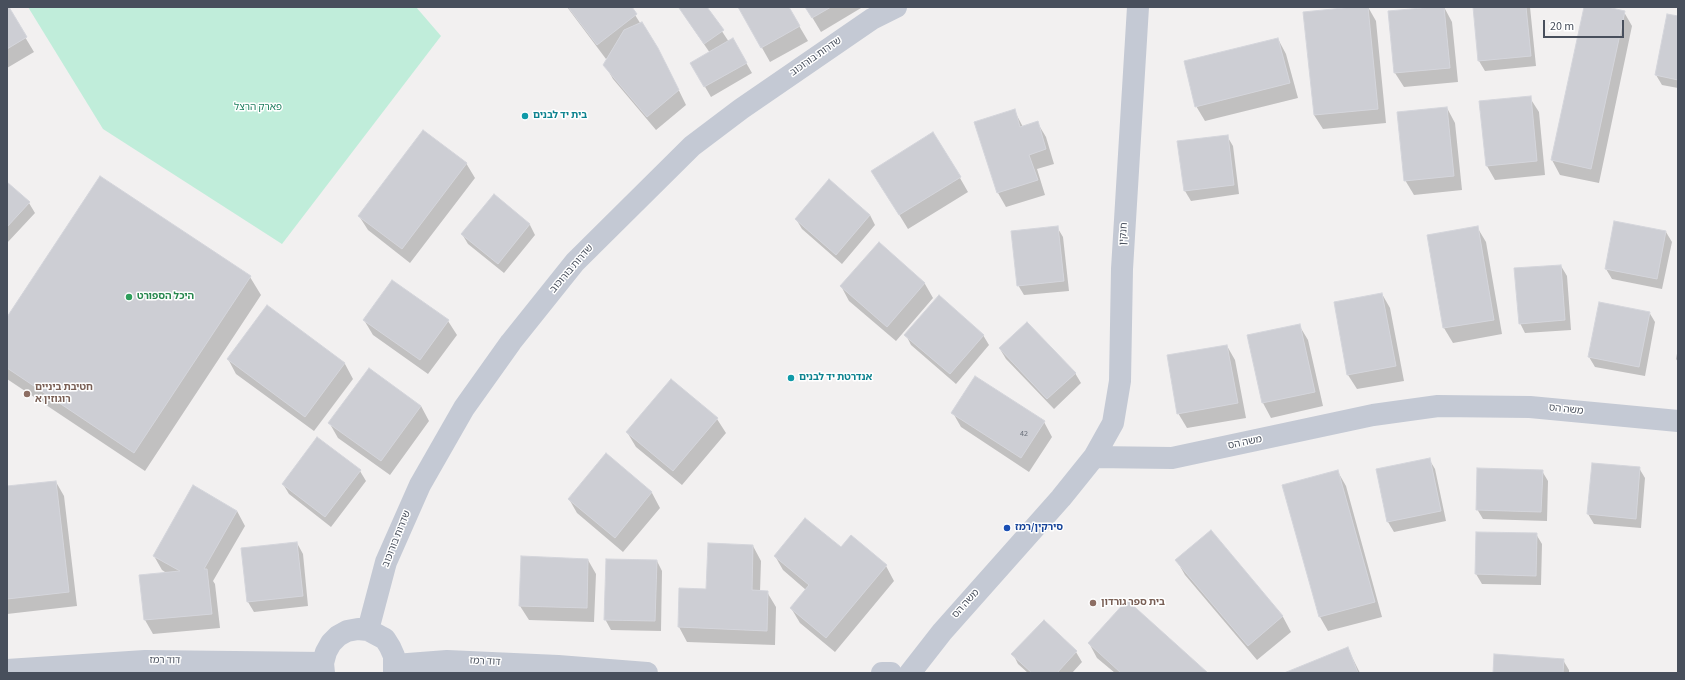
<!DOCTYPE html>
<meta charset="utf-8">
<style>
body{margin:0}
#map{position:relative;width:1685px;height:680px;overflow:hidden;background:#f2f0f0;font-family:"Source Sans 3",sans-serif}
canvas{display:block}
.frame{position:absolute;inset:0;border:8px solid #484f5c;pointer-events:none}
.scale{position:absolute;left:1543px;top:20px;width:81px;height:18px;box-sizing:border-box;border:2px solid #484f5c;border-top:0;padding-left:5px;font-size:12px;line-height:14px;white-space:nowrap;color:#484f5c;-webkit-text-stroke:3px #fff;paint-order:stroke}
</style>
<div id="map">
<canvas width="1685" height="680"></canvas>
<div class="frame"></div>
<div class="scale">20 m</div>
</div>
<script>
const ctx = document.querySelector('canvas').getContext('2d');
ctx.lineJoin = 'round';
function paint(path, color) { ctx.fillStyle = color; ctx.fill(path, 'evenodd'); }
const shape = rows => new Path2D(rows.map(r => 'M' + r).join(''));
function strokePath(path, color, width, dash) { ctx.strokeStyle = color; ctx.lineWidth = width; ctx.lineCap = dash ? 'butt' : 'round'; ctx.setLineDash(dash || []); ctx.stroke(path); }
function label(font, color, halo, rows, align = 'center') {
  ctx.font = font + ' "Source Sans 3","Noto Sans Hebrew",sans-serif'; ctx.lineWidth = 3; ctx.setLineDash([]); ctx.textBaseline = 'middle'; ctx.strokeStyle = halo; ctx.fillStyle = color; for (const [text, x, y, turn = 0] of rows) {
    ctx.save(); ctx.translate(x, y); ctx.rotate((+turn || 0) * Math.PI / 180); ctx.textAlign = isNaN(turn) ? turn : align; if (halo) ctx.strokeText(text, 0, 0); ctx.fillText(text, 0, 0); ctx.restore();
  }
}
paint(shape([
 [28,7,416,7,441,36,282,244,103,129]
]), '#c0edda');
paint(shape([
 [7,7,34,52,7,68],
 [567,7,630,7,666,64,686,105,656,130,613,79,605,65,610,55,606,59],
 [682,7,706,7,729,42,733,40,752,73,711,97,691,63,710,53,686,18,680,8],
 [739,7,788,7,808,41,770,62],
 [806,7,861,7,861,8,821,32],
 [1364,7,1368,7,1376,21,1386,123,1323,129,1314,115],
 [1444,7,1452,22,1458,82,1404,87,1395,73],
 [1474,7,1530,7,1536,66,1485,71,1479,61],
 [1585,7,1603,7,1624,12,1632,26,1599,183,1560,175,1552,160],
 [1678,17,1678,88,1662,85,1656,75],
 [1278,39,1286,54,1298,98,1205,121,1196,106],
 [1530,98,1539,112,1545,175,1495,180,1487,166],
 [1447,108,1455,123,1462,190,1414,195,1405,180],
 [1014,110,1023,127,1037,122,1046,137,1054,164,1037,169,1045,195,1006,207,998,193],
 [1227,136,1233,146,1239,194,1191,201,1185,191],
 [466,163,475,178,410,263,368,230,359,216],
 [960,178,968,192,908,229,881,185],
 [7,183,29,203,35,213,7,243],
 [494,196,530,225,535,235,504,273,468,244,462,234],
 [870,215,875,225,842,264,802,229,796,219],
 [1057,227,1063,237,1069,291,1024,295,1018,285],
 [1477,227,1486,242,1502,334,1453,343,1444,328,1428,235],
 [1666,232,1672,242,1662,289,1612,279,1606,269],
 [879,244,925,284,933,298,896,341,849,301,841,286],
 [1561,266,1567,276,1571,330,1525,333,1520,323],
 [250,277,261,295,145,471,7,379,7,319],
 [1382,294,1390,308,1404,381,1357,389,1348,375],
 [267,306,345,364,353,379,314,431,236,374,228,359],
 [1649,312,1655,322,1645,376,1595,367,1589,357],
 [364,320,448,321,457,335,428,374,373,335],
 [1299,325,1308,340,1323,406,1271,418,1263,403,1248,336],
 [906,335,983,335,989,345,956,384,911,345],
 [1227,346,1235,360,1246,418,1187,428,1178,413],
 [1678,348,1678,362,1676,359],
 [1000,349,1075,373,1081,383,1054,409,1006,359],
 [421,406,429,421,390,475,338,438,330,424],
 [953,413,1044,422,1052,437,1029,472,961,427],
 [717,419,726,433,682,485,636,447,627,432],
 [606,455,652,493,660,508,623,552,577,513,569,499],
 [1429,459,1435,469,1446,521,1394,532,1388,522,1377,470],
 [1593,464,1639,468,1645,478,1641,528,1594,524,1588,514],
 [360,471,366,481,331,527,289,494,283,484],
 [1542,471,1548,481,1547,521,1483,519,1477,509],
 [1338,472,1346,486,1382,617,1328,631,1320,617],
 [56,482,64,496,77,606,7,614,7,487],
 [237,511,245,526,213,581,215,584,220,628,153,634,145,620,168,574,162,570,154,556],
 [1211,532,1283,617,1291,632,1257,660,1185,575,1177,561],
 [1536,534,1542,544,1541,585,1482,584,1476,574],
 [297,543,303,554,308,606,254,612,248,602],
 [753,546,761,561,760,592,767,592,776,607,775,645,687,642,679,627,680,589,707,590],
 [841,549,886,566,894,581,835,652,800,623,791,608,806,590,783,570,775,556],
 [588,560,596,574,594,622,529,620,520,606],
 [657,561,662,571,661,631,611,630,605,619],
 [1044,621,1076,652,1082,662,1072,673,1028,673,1018,664,1013,654],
 [1089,643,1206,673,1115,673,1097,658],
 [1348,649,1360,673,1287,673],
 [1563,660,1569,670,1569,673,1494,673]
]), '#0003');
const building = shape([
 [7,7,9,7,27,37,7,49,7,7],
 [568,7,632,7,637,14,597,45,568,7],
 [680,7,707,7,724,30,704,44,679,8,680,7],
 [738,7,789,7,800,26,761,48,738,7],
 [805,7,831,7,812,18,805,7],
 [1353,7,1368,7,1378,109,1314,115,1303,12,1353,7],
 [1433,7,1444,7,1450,68,1394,73,1388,11,1433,7],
 [1473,7,1526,7,1531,56,1478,61,1473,7],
 [1584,7,1607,7,1625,11,1591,169,1551,160,1584,7],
 [1667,14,1678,16,1678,80,1655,75,1667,14],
 [642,22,658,48,679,90,647,117,603,65,624,30,642,22],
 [733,38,747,63,704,87,690,63,733,38],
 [1278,38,1290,83,1195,107,1184,61,1278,38],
 [1531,96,1537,161,1486,166,1479,101,1531,96],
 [1447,107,1454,176,1404,181,1397,112,1447,107],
 [1015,109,1020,127,1038,121,1046,149,1029,155,1038,180,997,193,974,122,1015,109],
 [423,130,467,163,402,249,358,216,423,130],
 [933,132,961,177,899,215,871,171,933,132],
 [1228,135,1234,185,1184,191,1177,141,1228,135],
 [100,176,251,276,134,453,7,368,7,317,100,176],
 [829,179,870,215,836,255,795,219,829,179],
 [7,182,30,202,7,227,7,182],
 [494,194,530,224,498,264,461,234,494,194],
 [1614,221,1666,231,1657,279,1605,269,1614,221],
 [1058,226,1064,281,1017,286,1011,231,1058,226],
 [1478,226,1494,320,1443,328,1427,235,1478,226],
 [879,242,925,283,887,327,840,286,879,242],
 [1561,265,1565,320,1519,324,1514,268,1561,265],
 [392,280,449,320,420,360,363,320,392,280],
 [1382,293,1396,366,1347,375,1334,302,1382,293],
 [939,295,984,335,950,374,904,335,939,295],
 [1599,302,1650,312,1639,367,1588,357,1599,302],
 [267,305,345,363,305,417,227,359,267,305],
 [1027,322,1076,373,1047,399,999,348,1027,322],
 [1300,324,1315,392,1262,403,1247,335,1300,324],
 [1227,345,1238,403,1177,414,1167,355,1227,345],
 [369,368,421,406,381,461,328,423,369,368],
 [975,376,1045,421,1021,458,951,413,975,376],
 [671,379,718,418,673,471,626,432,671,379],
 [317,437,361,470,325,517,282,484,317,437],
 [606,453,652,492,615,538,568,499,606,453],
 [1430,458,1441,511,1387,522,1376,469,1430,458],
 [1592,463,1640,467,1636,519,1587,514,1592,463],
 [1477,468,1543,470,1541,512,1476,510,1477,468],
 [1338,470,1375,602,1319,617,1282,485,1338,470],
 [56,481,69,592,7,599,7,486,56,481],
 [193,485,237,511,204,569,207,569,212,614,144,620,139,575,180,571,153,556,193,485],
 [805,518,841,547,851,535,887,565,826,638,790,608,809,585,774,556,805,518],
 [1211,530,1283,616,1248,646,1175,560,1211,530],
 [1476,532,1537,533,1536,576,1475,574,1476,532],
 [297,542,303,596,247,602,241,548,297,542],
 [708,543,753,545,752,590,768,591,767,631,678,627,679,588,706,589,708,543],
 [521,556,588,559,587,608,519,606,521,556],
 [606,559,657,560,655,621,604,620,606,559],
 [1127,600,1208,673,1121,673,1088,643,1127,600],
 [1044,620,1077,651,1057,673,1032,673,1011,654,1044,620],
 [1348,647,1358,673,1284,673,1348,647],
 [1494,654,1564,659,1563,673,1493,673,1494,654]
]);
paint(building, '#cdced4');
strokePath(building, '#d4d5db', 1);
strokePath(shape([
 [1094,457,1172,458,1373,415,1438,406,1530,407,1678,421],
 [368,630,386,562,420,485,464,408,511,342,575,262,692,146,741,109,872,19,896,7],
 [395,665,447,661,558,666,647,673],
 [7,670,145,661,323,663],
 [324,673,323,663,326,652,331,643,338,636,347,631,358,629,368,630,385,639,390,647,394,656,394,673],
 [882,673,891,673],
 [910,673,942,632,1061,498,1094,457,1113,423,1120,381,1122,269,1138,7]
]), '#c4c9d4', 22);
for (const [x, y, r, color] of [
 [525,116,4,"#0f9aa8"],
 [129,297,4,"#2e9e5b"],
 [791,378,4,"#0f9aa8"],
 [27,394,4,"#8d6e63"],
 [1007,528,4,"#1a4fb4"],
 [1093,603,4,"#8d6e63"]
]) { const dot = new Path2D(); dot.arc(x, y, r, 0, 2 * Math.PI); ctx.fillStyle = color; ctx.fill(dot); strokePath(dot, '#fff', 1.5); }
label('8px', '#696f7a', null, [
 ["42",1024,434]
]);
label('10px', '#484f5c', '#fff', [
 ["שדרות בורוכוב",816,57,-35],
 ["חנקין",1124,234,-86],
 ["שדרות בורוכוב",572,269,-49],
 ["משה הס",1566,410,6],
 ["משה הס",1245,443,-12],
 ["שדרות בורוכוב",397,539,-68],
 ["משה הס",966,604,-48],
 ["דוד רמז",165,661,1],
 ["דוד רמז",485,662,3]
]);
label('10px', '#1b7c5c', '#fff', [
 ["פארק הרצל",258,108]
]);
label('bold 10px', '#0d838f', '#fff', [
 ["בית יד לבנים",533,116],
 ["אנדרטת יד לבנים",799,378]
], 'left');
label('bold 10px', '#27864d', '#fff', [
 ["היכל הספורט",137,297]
], 'left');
label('bold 10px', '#785e54', '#fff', [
 ["חטיבת ביניים",35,388],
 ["רוגוזין א",35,400],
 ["בית ספר גורדון",1101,603]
], 'left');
label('bold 10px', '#164399', '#fff', [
 ["סירקין/רמז",1015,528]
], 'left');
</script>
